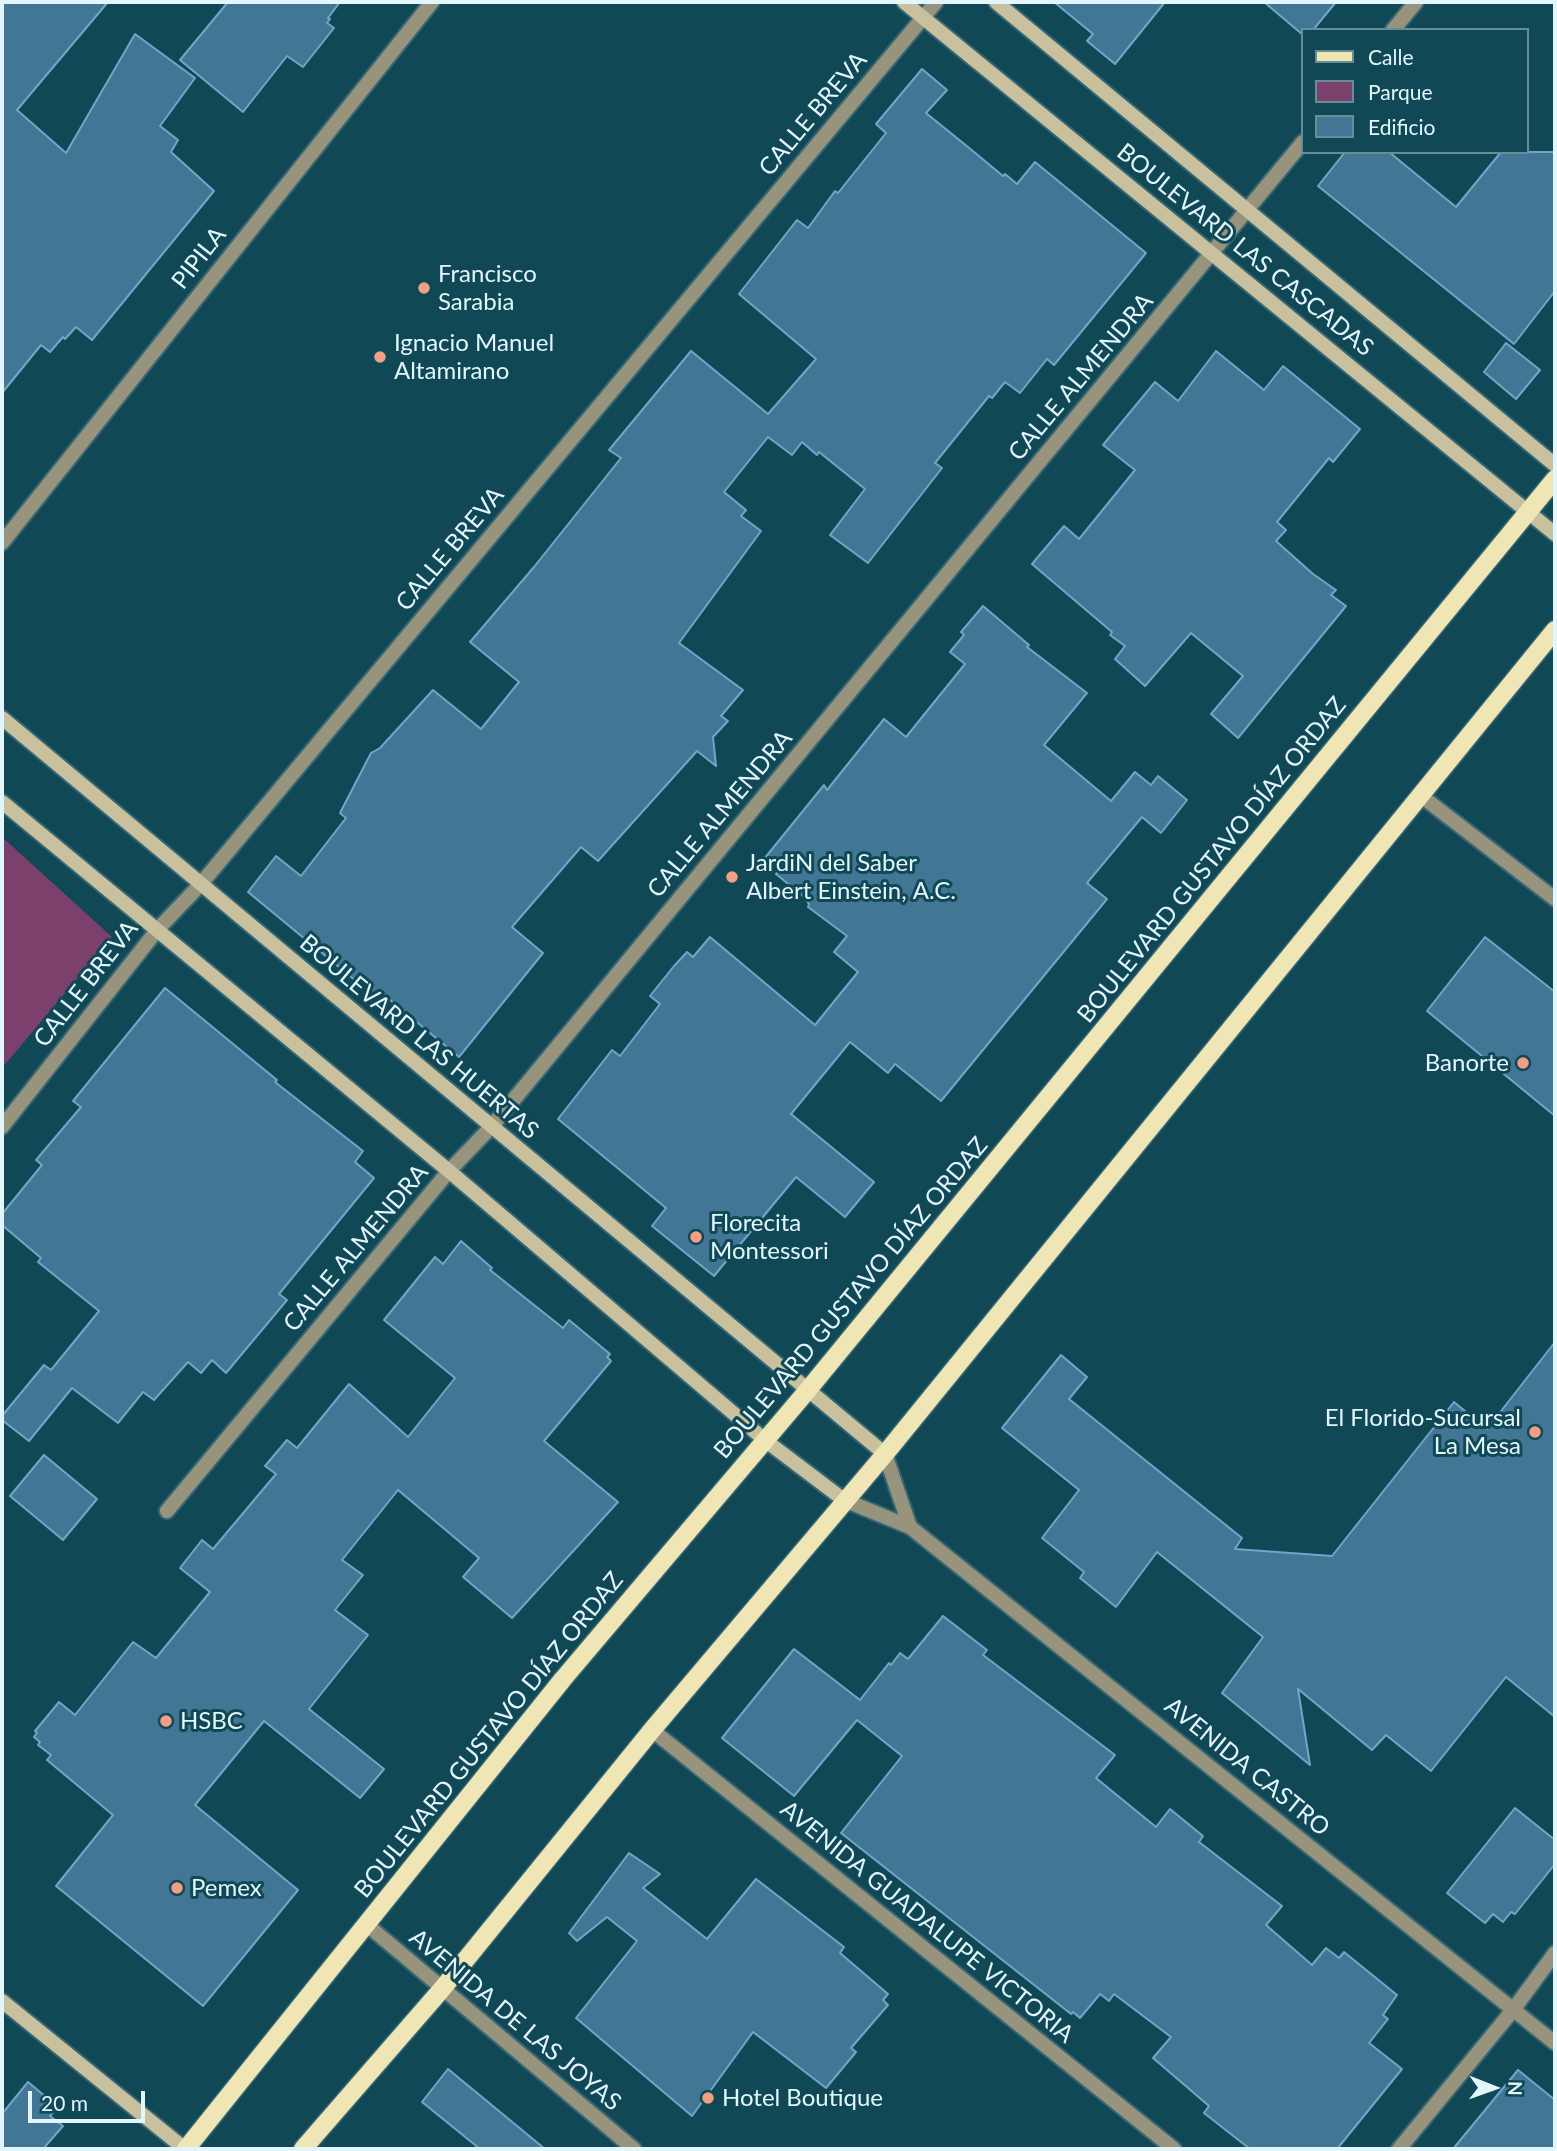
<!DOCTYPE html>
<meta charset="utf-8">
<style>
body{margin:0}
#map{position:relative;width:1557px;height:2151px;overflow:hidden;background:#114856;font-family:Lato,sans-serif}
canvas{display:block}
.frame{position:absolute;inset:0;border:4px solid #e2f6fc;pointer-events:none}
.legend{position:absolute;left:1301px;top:28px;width:228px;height:126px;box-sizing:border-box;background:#114856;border:2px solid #658e98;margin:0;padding:9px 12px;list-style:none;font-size:21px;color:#e2f6fc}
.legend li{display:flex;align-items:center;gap:14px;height:35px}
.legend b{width:35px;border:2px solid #658e98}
.north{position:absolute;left:1459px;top:2053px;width:70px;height:70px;-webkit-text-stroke:5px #114856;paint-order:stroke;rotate:91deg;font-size:19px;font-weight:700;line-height:28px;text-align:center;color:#e2f6fc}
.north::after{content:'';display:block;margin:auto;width:24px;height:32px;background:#e2f6fc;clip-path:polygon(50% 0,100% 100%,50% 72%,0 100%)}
.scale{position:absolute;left:28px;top:2091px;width:117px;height:32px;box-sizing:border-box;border:4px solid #e2f6fc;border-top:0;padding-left:9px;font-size:21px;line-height:24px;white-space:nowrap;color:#e2f6fc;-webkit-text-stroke:5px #114856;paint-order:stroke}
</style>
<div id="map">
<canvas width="1557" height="2151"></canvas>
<div class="frame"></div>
<ul class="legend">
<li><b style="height:9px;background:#efe5b5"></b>Calle</li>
<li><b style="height:19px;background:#7c406c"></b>Parque</li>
<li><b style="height:19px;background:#427695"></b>Edificio</li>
</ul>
<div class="north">N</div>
<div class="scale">20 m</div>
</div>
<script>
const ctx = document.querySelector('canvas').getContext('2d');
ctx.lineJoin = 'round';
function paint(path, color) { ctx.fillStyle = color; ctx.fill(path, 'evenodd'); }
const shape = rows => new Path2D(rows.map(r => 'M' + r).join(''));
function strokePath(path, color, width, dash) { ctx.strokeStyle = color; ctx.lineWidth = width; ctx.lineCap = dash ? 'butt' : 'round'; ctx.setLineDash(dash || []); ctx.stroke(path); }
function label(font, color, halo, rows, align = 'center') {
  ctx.font = font + ' Lato,sans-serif'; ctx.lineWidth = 6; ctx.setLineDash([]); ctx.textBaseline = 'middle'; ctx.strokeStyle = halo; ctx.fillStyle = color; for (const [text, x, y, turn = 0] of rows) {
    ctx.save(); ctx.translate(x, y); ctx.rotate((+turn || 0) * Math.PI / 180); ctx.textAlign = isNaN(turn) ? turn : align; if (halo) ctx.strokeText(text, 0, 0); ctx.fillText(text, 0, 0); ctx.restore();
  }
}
paint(shape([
 [2,837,112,937,2,1068]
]), '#7c406c');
const building = shape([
 [2,2,108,2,17,110,66,153,135,34,195,78,160,126,178,140,171,152,214,191,92,340,76,327,65,339,63,337,50,352,41,345,2,393,2,2],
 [228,2,340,2,328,18,330,19,327,23,334,28,303,67,287,56,243,112,180,60,228,2],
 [1054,2,1165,2,1115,64,1087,41,1093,34,1054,2],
 [1264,2,1336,2,1313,30,1303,30,1303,35,1264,2],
 [922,69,947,90,926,113,968,147,1003,176,1005,174,1017,184,1035,162,1146,253,1054,365,1047,359,1020,393,1005,382,992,398,989,396,935,463,942,468,868,563,830,535,865,489,819,452,817,455,802,442,792,455,768,437,724,492,746,510,741,516,761,531,679,643,743,690,721,716,728,721,713,737,716,766,697,751,598,861,581,847,512,927,543,953,459,1057,384,995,380,1001,248,892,276,856,301,876,346,818,340,813,371,753,380,748,433,690,481,729,519,682,470,642,534,567,621,458,609,450,691,351,768,414,816,359,739,294,797,220,808,228,835,191,838,193,886,133,876,124,922,69],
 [1345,152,1389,152,1456,207,1501,152,1555,152,1555,291,1514,344,1318,186,1345,152],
 [1506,343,1540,370,1516,399,1484,372,1506,343],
 [1216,351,1264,390,1283,366,1360,429,1333,462,1329,458,1277,522,1286,530,1276,541,1313,574,1336,590,1331,595,1346,606,1238,738,1211,714,1243,676,1191,633,1145,686,1115,659,1125,646,1110,635,1112,632,1032,564,1064,526,1079,539,1135,470,1103,445,1155,382,1178,401,1216,351],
 [983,606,1029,645,1027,647,1087,693,1044,745,1111,801,1135,772,1151,785,1158,776,1187,800,1161,833,1142,817,1087,883,1107,899,941,1101,895,1064,888,1073,850,1042,791,1114,874,1182,845,1217,796,1177,714,1276,652,1226,666,1208,558,1119,612,1050,620,1056,660,1004,650,996,674,966,687,952,693,957,710,937,815,1025,836,999,858,972,834,952,847,936,808,907,809,904,804,897,776,874,781,868,764,859,824,785,827,790,884,719,906,737,965,664,950,652,964,635,961,632,983,606],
 [1485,937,1555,992,1555,1116,1427,1011,1485,937],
 [165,988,277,1080,275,1082,363,1151,355,1162,374,1178,279,1294,287,1300,226,1373,212,1360,201,1373,188,1362,154,1400,143,1392,118,1423,72,1388,29,1441,2,1420,2,1416,44,1365,51,1370,99,1311,38,1262,41,1258,2,1225,2,1214,42,1165,36,1160,81,1107,73,1101,165,988],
 [461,1241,492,1268,490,1270,563,1328,569,1320,610,1354,607,1357,611,1361,544,1441,618,1502,512,1618,463,1577,479,1558,398,1490,342,1560,363,1575,335,1610,368,1635,309,1709,384,1769,360,1798,264,1721,195,1805,298,1890,203,2006,56,1886,113,1815,47,1760,51,1755,38,1745,40,1742,34,1737,37,1733,35,1731,59,1702,75,1715,133,1642,156,1658,210,1592,180,1568,202,1540,213,1549,276,1474,265,1466,287,1440,297,1448,349,1384,408,1437,455,1378,384,1320,435,1257,443,1264,461,1241],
 [1555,1342,1555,1717,1506,1677,1431,1771,1386,1735,1372,1750,1298,1689,1310,1765,1222,1693,1263,1637,1157,1552,1116,1607,1080,1578,1084,1572,1042,1538,1079,1490,1002,1428,1061,1355,1087,1377,1069,1399,1242,1538,1235,1549,1332,1556,1454,1402,1487,1429,1555,1342],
 [44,1455,97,1499,63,1540,10,1496,44,1455],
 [943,1616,987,1650,983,1655,1115,1755,1096,1778,1156,1827,1170,1809,1203,1836,1199,1842,1282,1906,1266,1925,1312,1965,1326,1948,1339,1958,1344,1952,1397,1995,1383,2015,1388,2019,1369,2043,1402,2069,1337,2149,1250,2149,1204,2113,1209,2106,1153,2058,1171,2037,1114,1994,1109,2001,1100,1994,1080,2018,1073,2012,1071,2014,841,1833,902,1756,857,1720,794,1796,722,1738,794,1649,860,1700,889,1663,891,1665,900,1653,908,1659,943,1616],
 [1515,1808,1555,1840,1555,1864,1515,1914,1511,1912,1503,1922,1493,1914,1485,1923,1447,1893,1515,1808],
 [629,1853,660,1874,643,1888,707,1939,756,1879,844,1947,840,1953,888,1994,883,2000,888,2005,851,2048,856,2052,826,2088,753,2032,692,2116,576,2018,637,1941,607,1917,577,1941,569,1933,629,1853],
 [448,2069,545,2149,480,2149,422,2102,448,2069],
 [1518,2070,1555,2100,1555,2149,1453,2149,1518,2070],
 [28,2082,58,2107,50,2116,63,2126,43,2149,2,2149,2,2114,28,2082]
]);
paint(building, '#427695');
strokePath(building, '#72a6c8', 2);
const street = shape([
 [1393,30,1416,2],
 [2,543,432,2],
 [1420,795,1555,899],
 [2,1127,158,929,200,885,936,2],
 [885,1454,910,1527],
 [844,1500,910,1527,1555,2043],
 [167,1511,449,1171,492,1126,1303,142],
 [652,1730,1174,2149],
 [366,1924,634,2149],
 [1399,2149,1513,2010,1555,1953]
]);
const secondary = shape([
 [904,2,1555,534],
 [996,2,1555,465],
 [2,718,885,1454],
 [2,802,449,1171,766,1441,844,1500],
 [2,2001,185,2149]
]);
const primary = shape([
 [186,2149,563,1679,807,1391,1555,479],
 [303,2149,442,1989,652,1730,885,1454,1555,630]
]);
strokePath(street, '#376774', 18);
strokePath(secondary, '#376774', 18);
strokePath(primary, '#376774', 21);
strokePath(street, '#98937c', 14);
strokePath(secondary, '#c9c19d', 14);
strokePath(primary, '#efe5b5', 18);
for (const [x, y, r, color] of [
 [424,288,7,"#f39f85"],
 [380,357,7,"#f39f85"],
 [732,877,7,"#f39f85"],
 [1523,1063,7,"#f39f85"],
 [696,1237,7,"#f39f85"],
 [1535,1432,7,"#f39f85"],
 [166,1721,7,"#f39f85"],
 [177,1888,7,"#f39f85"],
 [708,2098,7,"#f39f85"]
]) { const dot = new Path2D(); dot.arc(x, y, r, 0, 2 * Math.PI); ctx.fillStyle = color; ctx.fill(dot); strokePath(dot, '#114856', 2.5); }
label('24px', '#e2f6fc', '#114856', [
 ["CALLE BREVA",813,114,-50],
 ["BOULEVARD LAS CASCADAS",1245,250,39],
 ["PIPILA",199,258,-52],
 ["CALLE ALMENDRA",1081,377,-50],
 ["CALLE BREVA",450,549,-50],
 ["CALLE ALMENDRA",720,814,-50],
 ["BOULEVARD GUSTAVO DÍAZ ORDAZ",1212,860,-51],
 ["CALLE BREVA",86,984,-52],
 ["BOULEVARD LAS HUERTAS",419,1037,40],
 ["CALLE ALMENDRA",356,1248,-50],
 ["BOULEVARD GUSTAVO DÍAZ ORDAZ",851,1298,-50],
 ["BOULEVARD GUSTAVO DÍAZ ORDAZ",489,1735,-51],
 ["AVENIDA CASTRO",1247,1767,39],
 ["AVENIDA GUADALUPE VICTORIA",927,1922,39],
 ["AVENIDA DE LAS JOYAS",515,2020,40]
]);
label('24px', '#e2f6fc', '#114856', [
 ["Francisco",438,274],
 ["Sarabia",438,302],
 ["Ignacio Manuel",394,343],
 ["Altamirano",394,371],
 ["JardiN del Saber",746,863],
 ["Albert Einstein, A.C.",746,891],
 ["Banorte",1509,1063,"right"],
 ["Florecita",710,1223],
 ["Montessori",710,1251],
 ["El Florido-Sucursal",1521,1418,"right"],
 ["La Mesa",1521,1446,"right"],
 ["HSBC",180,1721],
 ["Pemex",191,1888],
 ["Hotel Boutique",722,2098]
], 'left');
</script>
